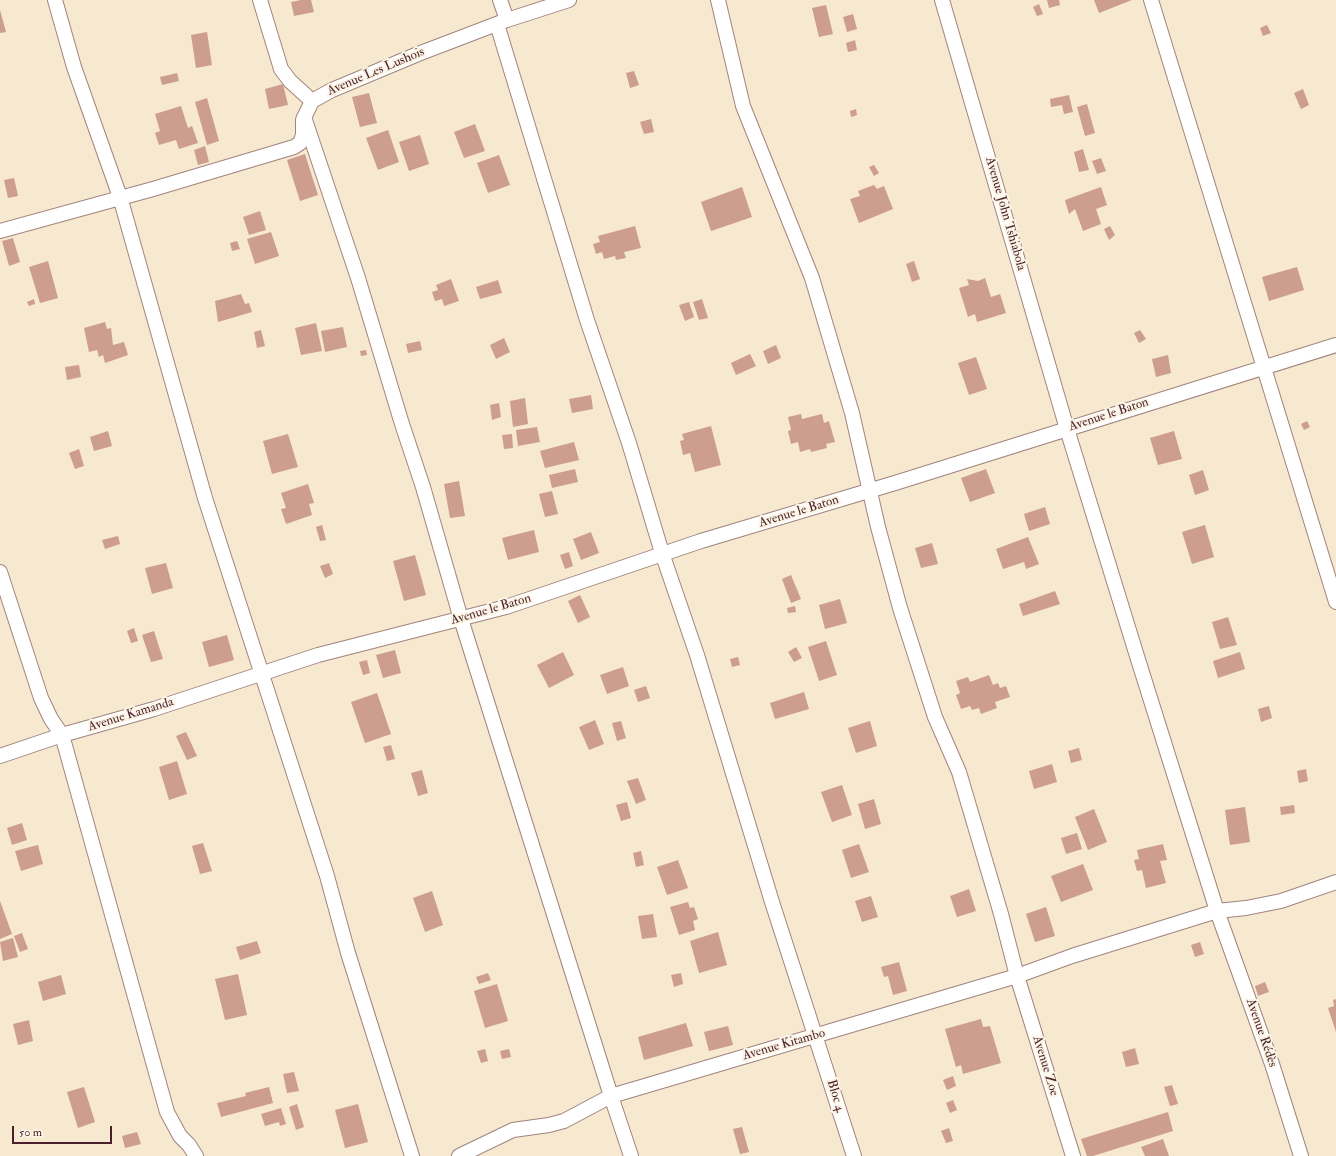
<!DOCTYPE html>
<meta charset="utf-8">
<style>
body{margin:0}
#map{position:relative;width:1336px;height:1156px;overflow:hidden;background:#f7e8d0;font-family:"IM FELL Double Pica",serif}
canvas{display:block}
.scale{position:absolute;left:12px;top:1126px;width:100px;height:18px;box-sizing:border-box;border:2px solid #4a1f2b;border-top:0;padding-left:5px;font-size:12px;line-height:14px;white-space:nowrap;color:#4a1f2b;-webkit-text-stroke:3px #fcf5e5;paint-order:stroke}
</style>
<div id="map">
<canvas width="1336" height="1156"></canvas>
<div class="scale">50 m</div>
</div>
<script>
const ctx = document.querySelector('canvas').getContext('2d');
ctx.lineJoin = 'round';
function paint(path, color) { ctx.fillStyle = color; ctx.fill(path, 'evenodd'); }
const shape = rows => new Path2D(rows.map(r => 'M' + r).join(''));
function strokePath(path, color, width, dash) { ctx.strokeStyle = color; ctx.lineWidth = width; ctx.lineCap = dash ? 'butt' : 'round'; ctx.setLineDash(dash || []); ctx.stroke(path); }
function label(font, color, halo, rows, align = 'center') {
  ctx.font = font + ' "IM FELL Double Pica",serif'; ctx.lineWidth = 4; ctx.setLineDash([]); ctx.textBaseline = 'middle'; ctx.strokeStyle = halo; ctx.fillStyle = color; for (const [text, x, y, turn = 0] of rows) {
    ctx.save(); ctx.translate(x, y); ctx.rotate((+turn || 0) * Math.PI / 180); ctx.textAlign = isNaN(turn) ? turn : align; if (halo) ctx.strokeText(text, 0, 0); ctx.fillText(text, 0, 0); ctx.restore();
  }
}
paint(shape([
 [301,0,311,0,314,12,294,16,291,2],
 [1047,0,1059,0,1060,5,1049,8],
 [1094,0,1132,0,1099,13],
 [1039,4,1043,14,1037,16,1033,7],
 [826,5,833,34,819,37,812,8],
 [0,10,6,32,0,33],
 [853,14,857,29,847,32,843,17],
 [1267,25,1271,33,1263,36,1260,28],
 [207,32,212,65,196,68,191,35],
 [855,40,857,50,848,52,846,43],
 [634,71,639,85,630,88,626,73],
 [177,73,179,81,162,85,160,77],
 [283,84,288,105,269,109,265,89],
 [1303,89,1309,105,1301,109,1294,93],
 [369,93,377,123,360,127,352,97],
 [1069,95,1073,112,1064,114,1062,105,1051,107,1050,99],
 [207,98,219,141,207,145,195,102],
 [1087,104,1095,133,1085,136,1077,107],
 [181,106,188,128,192,126,198,143,179,149,176,140,159,145,155,133,160,131,155,114],
 [856,109,857,115,851,117,850,111],
 [651,119,654,132,644,134,640,122],
 [475,124,485,151,464,158,454,132],
 [388,130,399,162,378,170,366,138],
 [420,135,429,164,409,171,399,142],
 [205,146,209,162,198,165,194,150],
 [1083,149,1089,170,1079,172,1074,152],
 [305,154,318,195,300,201,287,160],
 [499,155,510,185,488,193,477,163],
 [1101,158,1106,171,1097,174,1092,161],
 [874,165,879,173,874,176,869,167],
 [14,178,18,196,8,198,4,180],
 [874,185,877,189,884,186,893,209,859,223,850,199,860,196,858,191],
 [742,187,752,217,711,231,701,202],
 [1101,187,1107,205,1096,209,1101,224,1083,231,1075,209,1069,214,1065,200],
 [260,211,266,230,249,235,243,217],
 [635,226,641,248,624,252,626,258,616,260,615,256,604,259,602,252,596,254,593,244,600,242,598,236],
 [1110,226,1115,235,1109,240,1104,229],
 [271,232,279,256,255,264,247,239],
 [13,238,20,262,9,266,2,241],
 [237,241,240,249,232,251,230,243],
 [48,261,58,298,40,303,29,267],
 [914,261,920,279,912,282,906,264],
 [1297,267,1304,290,1269,301,1262,277],
 [985,278,991,297,1000,294,1006,313,977,322,975,314,968,317,959,288,969,285,967,279,978,281],
 [451,279,459,301,444,306,442,299,435,301,432,292,438,290,436,285],
 [498,280,502,293,480,299,476,287],
 [241,294,245,304,249,303,252,312,218,322,215,301],
 [34,299,35,304,29,306,27,302],
 [702,299,708,318,699,320,693,302],
 [689,302,694,317,685,321,679,305],
 [105,322,107,329,111,328,113,345,124,342,128,355,105,363,103,355,99,357,97,350,89,352,84,328],
 [316,323,322,351,301,355,295,328],
 [343,327,347,347,325,352,321,331],
 [261,330,265,346,257,348,254,332],
 [1140,330,1146,339,1139,343,1134,333],
 [504,338,510,352,496,359,490,345],
 [420,341,422,350,408,353,406,344],
 [776,345,781,358,768,364,763,351],
 [366,350,367,355,361,356,360,351],
 [750,354,756,366,736,375,731,363],
 [1168,355,1171,373,1156,377,1152,359],
 [976,357,987,389,969,395,958,363],
 [79,365,81,377,67,380,65,367],
 [591,395,593,409,572,413,569,399],
 [525,398,528,424,513,427,510,401],
 [499,403,501,417,492,420,490,405],
 [801,414,802,419,822,414,824,423,829,421,835,442,826,444,827,448,811,452,810,449,800,452,798,442,791,444,788,431,791,430,788,417],
 [1307,421,1310,427,1304,430,1301,424],
 [711,426,721,465,695,472,690,453,683,455,680,441,684,440,682,434],
 [537,427,540,442,518,446,516,430],
 [108,431,112,446,94,451,90,437],
 [1174,431,1182,459,1158,465,1150,438],
 [288,434,298,467,272,474,263,441],
 [512,434,513,448,504,449,502,435],
 [574,442,579,460,545,468,540,451],
 [79,449,84,466,75,469,69,453],
 [575,469,578,482,552,488,549,475],
 [986,469,995,493,970,502,961,478],
 [1203,470,1209,490,1195,495,1189,475],
 [459,481,465,516,450,518,444,484],
 [308,484,314,503,309,504,312,515,286,524,281,509,286,508,281,493],
 [552,491,558,514,545,517,539,494],
 [1045,507,1050,524,1029,531,1024,514],
 [322,525,326,540,320,541,316,527],
 [1205,525,1214,557,1192,564,1182,532],
 [534,530,539,552,508,560,502,538],
 [591,532,599,553,581,560,573,539],
 [118,536,120,544,105,549,102,540],
 [1028,537,1039,564,1026,569,1024,562,1003,569,996,549],
 [932,543,938,564,921,568,915,548],
 [569,552,573,566,565,569,560,555],
 [415,555,426,595,404,601,393,561],
 [166,563,173,588,152,594,145,568],
 [329,563,333,574,325,578,320,566],
 [791,575,801,599,791,603,782,579],
 [1055,591,1060,604,1023,616,1019,604],
 [580,595,590,617,578,623,568,601],
 [840,599,847,623,825,629,819,605],
 [795,606,796,612,788,613,787,608],
 [1228,617,1237,645,1220,649,1212,622],
 [134,628,138,641,131,643,127,631],
 [154,631,163,659,151,662,142,635],
 [227,635,234,660,209,667,202,642],
 [826,641,837,675,819,681,808,647],
 [796,647,802,658,794,662,788,652],
 [395,650,401,673,383,678,376,655],
 [563,652,574,675,549,688,537,665],
 [1240,652,1245,669,1218,678,1213,661],
 [738,657,740,665,732,667,730,659],
 [367,660,370,673,363,675,359,662],
 [623,667,629,686,607,694,600,675],
 [989,675,993,685,998,683,1000,688,1006,686,1010,697,995,702,997,708,981,714,979,708,972,710,970,706,961,709,956,695,960,693,956,681,968,677,970,682],
 [646,686,650,698,638,702,634,690],
 [804,692,809,709,775,719,770,703],
 [377,693,391,734,365,743,351,702],
 [1269,706,1272,718,1261,722,1258,709],
 [595,720,604,744,589,750,579,727],
 [621,721,626,738,617,741,612,723],
 [870,721,877,746,856,753,848,728],
 [186,732,197,756,187,760,176,736],
 [391,745,395,759,387,761,383,747],
 [1079,748,1082,760,1071,763,1068,751],
 [177,761,187,794,169,800,159,767],
 [1052,764,1057,782,1034,789,1029,771],
 [1306,769,1308,781,1299,783,1297,771],
 [422,770,428,793,418,796,411,773],
 [638,778,646,800,636,804,627,781],
 [842,785,852,815,832,822,821,792],
 [874,799,881,824,865,829,858,804],
 [627,802,631,818,621,821,616,805],
 [1294,805,1295,813,1281,815,1280,807],
 [1245,807,1250,842,1230,845,1225,810],
 [1094,809,1107,842,1088,850,1075,817],
 [22,823,27,840,12,845,7,828],
 [1077,833,1082,849,1066,854,1061,838],
 [203,843,212,871,200,874,192,846],
 [859,844,869,872,851,878,842,850],
 [1163,844,1167,860,1160,861,1166,883,1146,888,1142,870,1137,871,1134,860,1139,859,1137,850],
 [38,845,43,864,21,871,15,851],
 [641,851,644,865,636,867,633,853],
 [678,860,688,888,667,895,657,867],
 [1083,864,1093,890,1061,902,1051,876],
 [969,889,976,911,957,917,950,896],
 [432,891,443,925,425,932,413,898],
 [871,896,878,917,862,922,855,901],
 [0,901,12,934,0,939],
 [688,902,690,908,694,907,698,919,693,921,695,930,679,935,670,907],
 [1046,907,1055,936,1035,942,1026,914],
 [653,914,657,937,642,939,638,916],
 [718,932,727,965,699,973,690,941],
 [22,933,28,949,20,952,14,936],
 [13,938,18,957,3,961,0,942],
 [257,941,261,953,240,960,236,947],
 [1200,942,1204,954,1195,957,1191,945],
 [899,962,907,991,893,995,888,976,884,977,881,967],
 [488,973,491,980,479,984,476,977],
 [681,973,683,984,674,987,671,975],
 [238,974,247,1015,225,1020,215,979],
 [61,975,66,994,43,1001,38,982],
 [1265,982,1269,992,1258,996,1255,986],
 [497,984,508,1021,485,1028,474,991],
 [1336,999,1336,1032,1328,1008,1334,1006,1333,1000],
 [981,1019,983,1027,990,1026,1001,1063,963,1074,961,1065,956,1067,945,1029],
 [29,1020,33,1041,18,1045,13,1024],
 [686,1023,693,1046,644,1060,638,1037],
 [728,1026,733,1045,709,1051,704,1032],
 [1135,1048,1139,1064,1126,1067,1122,1052],
 [485,1049,488,1061,481,1063,477,1051],
 [509,1049,511,1057,502,1059,500,1051],
 [294,1072,299,1091,287,1093,283,1074],
 [953,1076,956,1086,947,1090,943,1080],
 [1172,1085,1178,1104,1170,1106,1164,1087],
 [84,1087,95,1122,78,1128,67,1092],
 [269,1087,273,1103,221,1117,217,1103,246,1096,245,1093],
 [953,1100,957,1110,950,1113,946,1103],
 [297,1104,304,1127,296,1130,289,1107],
 [358,1104,368,1142,345,1148,335,1110],
 [281,1108,286,1124,280,1126,279,1122,265,1126,261,1114],
 [1168,1112,1173,1131,1093,1156,1087,1156,1081,1139],
 [742,1127,749,1152,740,1154,733,1129],
 [949,1128,953,1141,946,1143,941,1131],
 [137,1132,141,1144,125,1148,122,1136],
 [1163,1139,1169,1156,1145,1156,1141,1147]
]), '#cd9d8e');
const minor = shape([
 [55,0,74,67,120,197,205,498,327,876,348,953,412,1156],
 [260,0,281,69,290,81,312,101],
 [500,0,507,20],
 [718,0,743,106,812,278,852,413,878,527,900,608,935,717,959,772,1001,914,1017,976,1073,1156],
 [942,0,1067,429,1136,653,1217,911,1272,1064,1301,1156],
 [1151,0,1336,602],
 [497,24,587,320,629,443,662,553,697,655,772,902,854,1156],
 [304,117,358,278,402,424,423,487,461,619,611,1096,564,1121,549,1125,513,1130,459,1156],
 [0,231,153,189,294,147,300,143,303,135,303,120,312,101,332,90,418,54,507,20,569,0],
 [0,572,41,698,51,719,62,735,167,1112,180,1136,189,1145,196,1156],
 [0,756,62,735,154,709,318,655,506,607,701,541,895,483,1336,345],
 [631,1156,611,1096,1017,976,1072,956,1217,911,1246,908,1281,901,1336,882]
]);
strokePath(minor, '#a0847e', 16);
strokePath(minor, '#fff', 14);
label('13px', '#4a1f2b', '#fcf5e5', [
 ["Avenue Les Lushois",376,72,-23],
 ["Avenue John Tshiabola",1005,214,74],
 ["Avenue le Baton",1109,415,-18],
 ["Avenue le Baton",799,512,-17],
 ["Avenue le Baton",491,610,-16],
 ["Avenue Kamanda",131,715,-17],
 ["Avenue Rédès",1261,1033,71],
 ["Avenue Kitambo",784,1045,-16],
 ["Avenue Zoe",1045,1066,73],
 ["Bloc 4",835,1096,73]
]);
</script>
